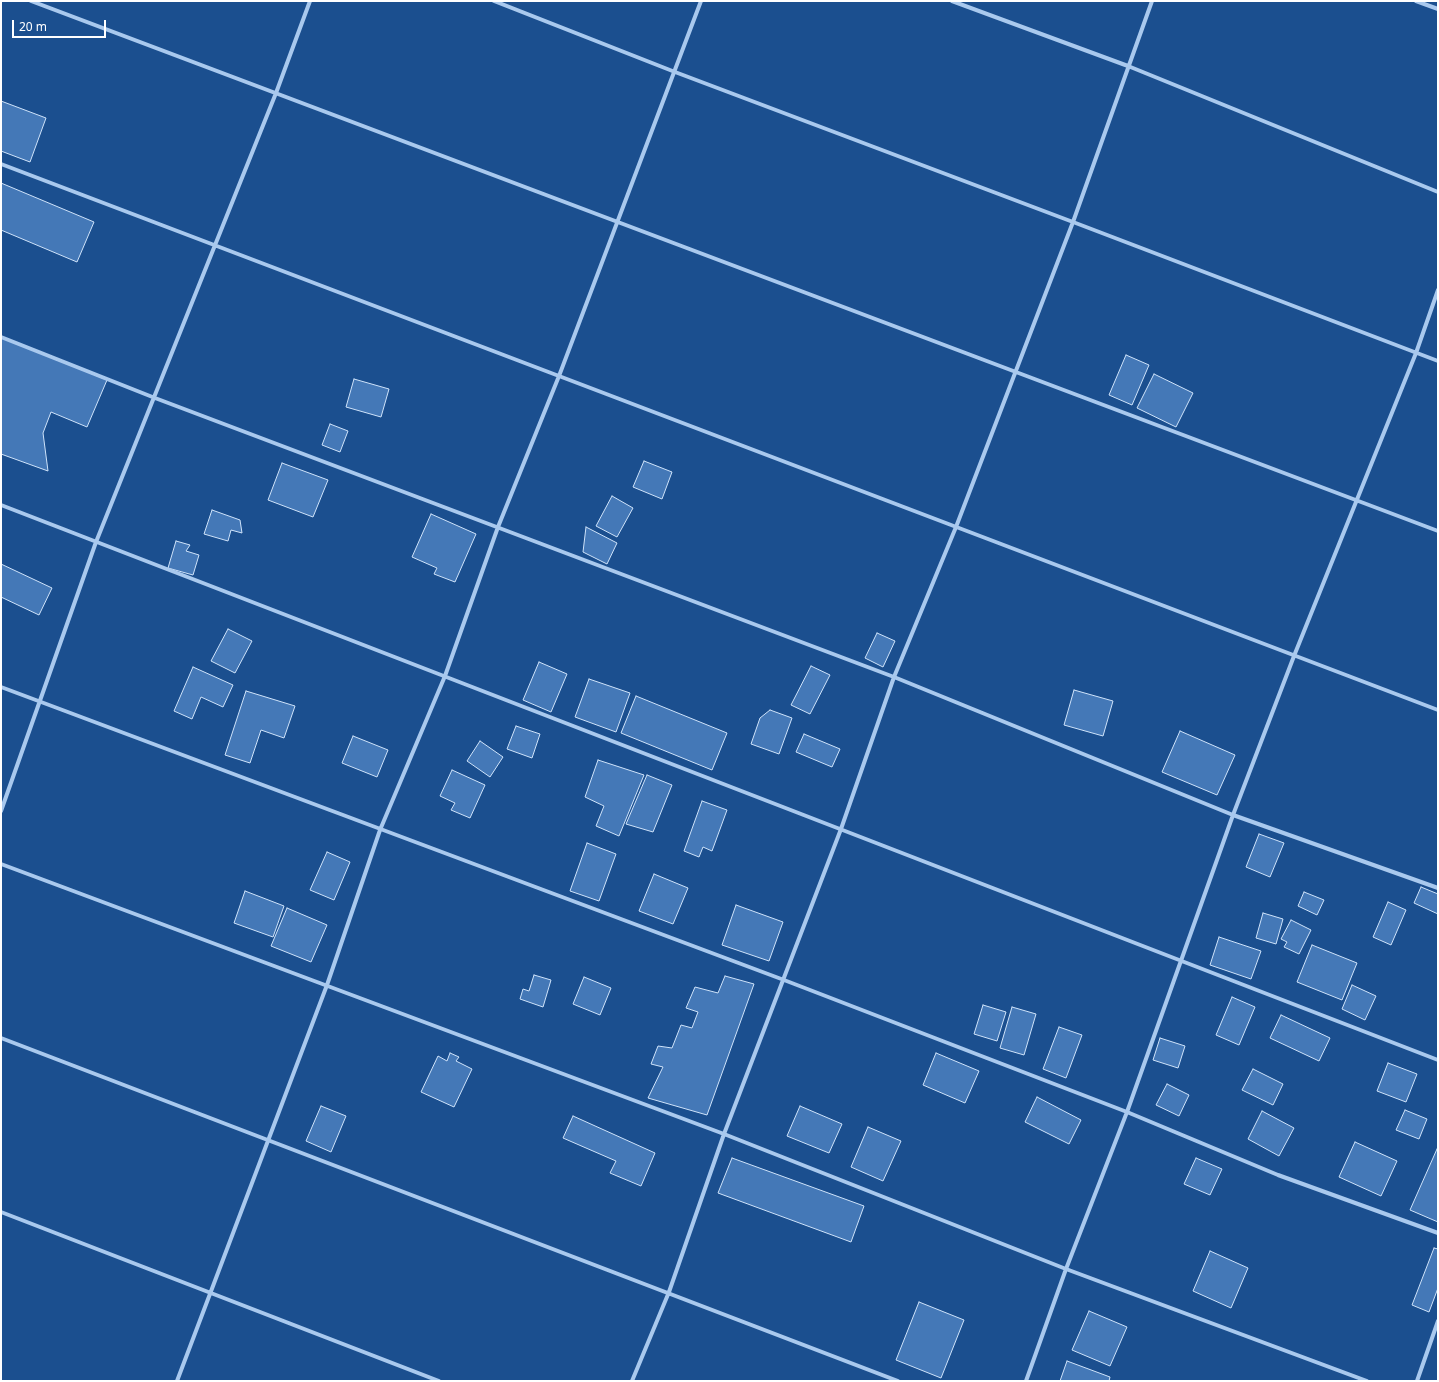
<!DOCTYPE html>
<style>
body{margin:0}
#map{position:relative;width:1439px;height:1382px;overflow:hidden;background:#1b4f8f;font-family:"Noto Sans",sans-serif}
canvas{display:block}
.frame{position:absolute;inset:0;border:2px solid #fff;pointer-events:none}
.scale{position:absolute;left:12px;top:20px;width:94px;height:18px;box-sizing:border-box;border:2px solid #fff;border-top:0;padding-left:5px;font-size:12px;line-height:14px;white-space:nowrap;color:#fff;-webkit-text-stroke:3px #1b4f8f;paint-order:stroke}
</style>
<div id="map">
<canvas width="1439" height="1382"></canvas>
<div class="frame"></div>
<div class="scale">20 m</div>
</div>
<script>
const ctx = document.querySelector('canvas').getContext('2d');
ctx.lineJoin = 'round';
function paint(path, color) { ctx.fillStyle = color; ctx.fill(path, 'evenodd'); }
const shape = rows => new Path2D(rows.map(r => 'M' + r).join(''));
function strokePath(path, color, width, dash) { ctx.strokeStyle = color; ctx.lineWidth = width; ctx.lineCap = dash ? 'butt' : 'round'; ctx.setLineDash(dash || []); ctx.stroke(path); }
const building = shape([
 [1,101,46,118,30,162,1,151,1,101],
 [1,183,94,222,77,262,1,230,1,183],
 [1,337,107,380,87,427,51,412,43,433,48,471,1,454,1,337],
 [1126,355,1149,365,1132,405,1109,395,1126,355],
 [1154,374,1193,393,1176,427,1137,408,1154,374],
 [354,379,389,389,381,417,346,407,354,379],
 [330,424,348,431,340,452,322,445,330,424],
 [644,461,672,472,662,499,633,487,644,461],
 [282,463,328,480,313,517,268,500,282,463],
 [612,496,633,508,617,537,596,526,612,496],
 [212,510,240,520,242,533,231,530,228,541,204,534,212,510],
 [431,514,476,534,455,582,434,574,437,568,412,557,431,514],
 [586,527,617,543,607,564,583,552,586,527],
 [176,541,190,545,186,551,199,555,193,575,168,568,176,541],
 [1,564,52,588,39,615,1,597,1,564],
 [228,629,252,641,235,673,211,661,228,629],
 [877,633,895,641,883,667,865,658,877,633],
 [539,662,567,674,551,712,523,700,539,662],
 [811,666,830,675,810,714,791,705,811,666],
 [193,667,233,685,223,707,201,697,192,719,174,711,193,667],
 [589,679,630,693,616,732,575,717,589,679],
 [1074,690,1113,701,1103,736,1064,725,1074,690],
 [246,691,295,706,284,738,261,730,250,763,225,755,246,691],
 [636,696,727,733,712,770,621,733,636,696],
 [770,710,792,718,779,754,751,744,760,718,770,710],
 [516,726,540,734,532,758,507,749,516,726],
 [1180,731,1235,755,1217,795,1162,772,1180,731],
 [804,734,840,749,832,767,796,752,804,734],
 [353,736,388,750,377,777,342,763,353,736],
 [480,741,503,757,490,777,467,761,480,741],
 [598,760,644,775,619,836,596,826,604,806,585,797,598,760],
 [452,770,485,785,470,818,451,810,455,803,440,796,452,770],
 [647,775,672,785,653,832,626,824,647,775],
 [702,801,727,810,712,851,703,847,699,857,684,851,702,801],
 [1259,834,1284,843,1270,877,1246,867,1259,834],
 [587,843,616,854,599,901,570,891,587,843],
 [327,852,350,862,334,900,310,890,327,852],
 [654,874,688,888,673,924,639,911,654,874],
 [1421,887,1438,894,1438,914,1414,903,1421,887],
 [245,891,284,906,273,937,234,923,245,891],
 [1304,892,1324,900,1317,915,1298,906,1304,892],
 [1388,902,1406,910,1391,945,1373,937,1388,902],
 [736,905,783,922,769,961,722,945,736,905],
 [287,908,327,925,311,962,271,946,287,908],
 [1263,913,1283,919,1276,944,1256,938,1263,913],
 [1291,920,1311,930,1299,954,1284,947,1287,942,1281,939,1291,920],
 [1219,937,1261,951,1251,979,1210,965,1219,937],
 [1312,945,1357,963,1342,1000,1297,982,1312,945],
 [534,975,551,980,543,1007,520,999,523,989,529,991,534,975],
 [725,976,754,984,707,1115,648,1098,663,1067,651,1064,658,1046,672,1048,681,1025,692,1028,698,1012,686,1008,695,987,718,993,725,976],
 [584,977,611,988,600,1015,573,1004,584,977],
 [1352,985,1376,996,1365,1020,1342,1009,1352,985],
 [1232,997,1255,1007,1239,1045,1216,1035,1232,997],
 [983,1005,1006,1012,997,1041,974,1034,983,1005],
 [1012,1007,1036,1014,1024,1055,1000,1048,1012,1007],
 [1281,1015,1330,1038,1319,1061,1270,1038,1281,1015],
 [1059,1027,1082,1035,1066,1078,1043,1069,1059,1027],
 [1160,1038,1185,1046,1178,1068,1153,1060,1160,1038],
 [450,1053,459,1057,456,1061,472,1069,454,1107,421,1092,438,1056,447,1061,450,1053],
 [936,1053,979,1071,965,1103,923,1085,936,1053],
 [1388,1063,1417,1074,1406,1102,1377,1091,1388,1063],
 [1253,1069,1283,1084,1273,1105,1242,1090,1253,1069],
 [1167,1084,1189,1095,1179,1116,1156,1105,1167,1084],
 [1037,1097,1081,1120,1069,1144,1025,1122,1037,1097],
 [321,1106,346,1116,331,1152,306,1141,321,1106],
 [800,1106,842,1124,829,1153,787,1136,800,1106],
 [1405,1110,1427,1119,1419,1139,1396,1130,1405,1110],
 [1262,1111,1294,1128,1279,1156,1248,1139,1262,1111],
 [573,1116,655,1153,641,1186,610,1173,616,1161,563,1138,573,1116],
 [868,1127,901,1141,883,1181,851,1167,868,1127],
 [1355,1142,1397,1161,1381,1196,1339,1177,1355,1142],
 [1437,1149,1438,1149,1438,1222,1410,1210,1437,1149],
 [732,1158,864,1206,851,1242,718,1193,732,1158],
 [1196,1158,1222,1169,1210,1195,1184,1184,1196,1158],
 [1434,1248,1438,1249,1438,1288,1429,1312,1412,1305,1434,1248],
 [1210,1251,1248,1268,1231,1308,1193,1291,1210,1251],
 [919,1302,964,1320,941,1378,896,1360,919,1302],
 [1089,1311,1127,1327,1110,1366,1072,1350,1089,1311],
 [1067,1361,1110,1377,1109,1381,1060,1381,1067,1361]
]);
paint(building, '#4478b7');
strokePath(building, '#cfe3fa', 1);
strokePath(shape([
 [31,1,1438,531],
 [494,1,675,72,1073,222,1438,361],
 [952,1,1128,66,1438,192],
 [1416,1,1438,9],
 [1,164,1438,710],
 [1,337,155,398,894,677,1233,815,1438,888],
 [1,505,1438,1060],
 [1,687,784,980,1127,1112,1278,1175,1438,1233],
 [1,811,96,542,276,93,310,1],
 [1,864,724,1134,1066,1269,1367,1381],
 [1,1038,898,1381],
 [1,1212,439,1381],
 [177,1381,327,985,380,830,445,676,498,527,559,376,701,1],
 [632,1381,669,1292,724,1134,841,829,894,677,956,527,1073,222,1152,1],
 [1026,1381,1066,1269,1127,1112,1233,815,1294,656,1416,353,1438,290],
 [1417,1381,1438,1321]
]), '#a9c9ee', 4);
</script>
